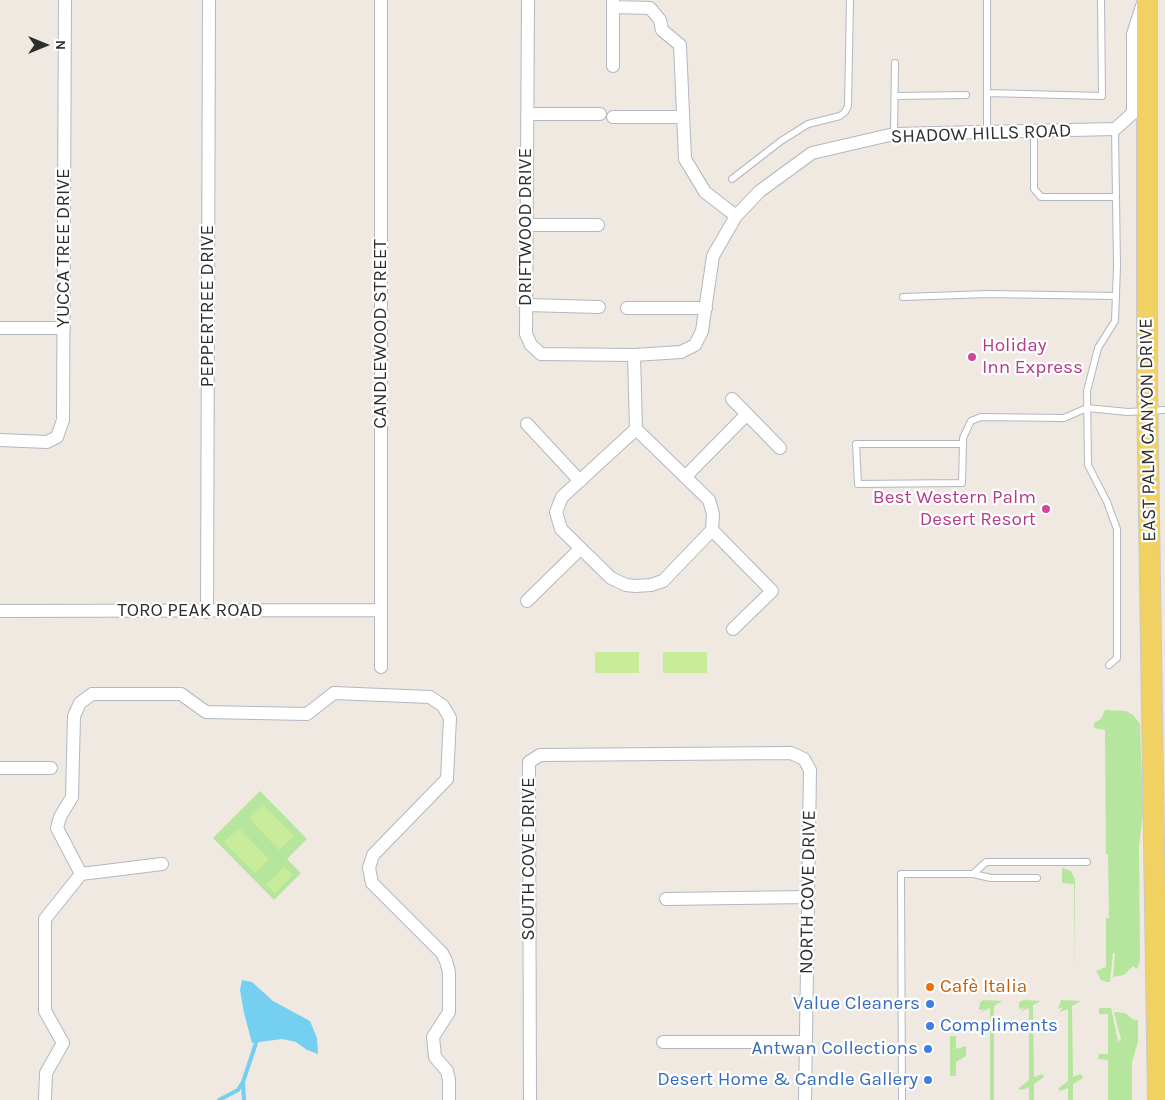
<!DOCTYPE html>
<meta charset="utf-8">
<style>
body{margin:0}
#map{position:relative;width:1165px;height:1100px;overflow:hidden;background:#efe9e1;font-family:Karla,sans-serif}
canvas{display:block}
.north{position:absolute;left:20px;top:20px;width:50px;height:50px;-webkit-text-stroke:4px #fff;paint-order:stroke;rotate:90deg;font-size:14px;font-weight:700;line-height:20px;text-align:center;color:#2e2e2e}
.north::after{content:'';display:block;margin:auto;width:18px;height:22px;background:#2e2e2e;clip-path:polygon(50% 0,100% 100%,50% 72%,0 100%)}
</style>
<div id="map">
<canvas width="1165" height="1100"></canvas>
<div class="north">N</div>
</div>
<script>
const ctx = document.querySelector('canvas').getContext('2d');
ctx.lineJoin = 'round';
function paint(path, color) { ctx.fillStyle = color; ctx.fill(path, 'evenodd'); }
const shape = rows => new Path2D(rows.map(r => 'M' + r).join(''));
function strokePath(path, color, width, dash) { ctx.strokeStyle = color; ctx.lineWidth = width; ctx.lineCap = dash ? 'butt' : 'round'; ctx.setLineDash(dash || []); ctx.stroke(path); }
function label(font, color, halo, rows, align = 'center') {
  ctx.font = font + ' Karla,sans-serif'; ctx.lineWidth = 4.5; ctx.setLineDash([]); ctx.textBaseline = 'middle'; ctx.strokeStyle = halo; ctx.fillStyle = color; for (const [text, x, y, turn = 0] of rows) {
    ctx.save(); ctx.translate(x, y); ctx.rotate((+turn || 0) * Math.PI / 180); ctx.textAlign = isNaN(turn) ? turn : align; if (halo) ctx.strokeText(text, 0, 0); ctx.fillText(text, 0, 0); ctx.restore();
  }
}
paint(shape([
 [1105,710,1126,711,1133,715,1140,724,1143,813,1139,846,1140,961,1137,969,1133,966,1124,975,1113,977,1115,953,1113,953,1110,982,1107,982,1101,980,1096,971,1106,967,1106,918,1109,918,1108,854,1106,854,1105,730,1094,728,1094,723,1101,719],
 [260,791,307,839,287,859,301,873,274,900,213,838],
 [1062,868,1071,871,1075,880,1075,974,1074,884,1062,883],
 [984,1000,1002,1001,994,1006,994,1100,990,1100,990,1029,982,1032,979,1028,990,1021,990,1008,979,1013,985,1009,979,1010,980,1002],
 [1024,1000,1041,1001,1033,1005,1034,1077,1042,1074,1044,1077,1034,1084,1034,1100,1029,1100,1029,1087,1022,1090,1018,1089,1029,1080,1029,1008,1020,1012,1025,1008,1019,1009,1019,1002],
 [1061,1000,1081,1001,1072,1006,1073,1077,1081,1074,1083,1078,1073,1084,1073,1100,1068,1100,1068,1088,1060,1091,1058,1089,1068,1081,1068,1009,1059,1012,1064,1007,1058,1009],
 [1099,1008,1111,1008,1118,1041,1121,1040,1114,1012,1125,1013,1134,1020,1138,1020,1138,1041,1132,1062,1132,1100,1108,1100,1108,1060,1098,1059,1099,1054,1108,1054,1108,1014,1099,1014],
 [950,1036,956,1036,956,1049,966,1046,966,1056,956,1062,956,1076,950,1076]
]), '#b6e59e');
paint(shape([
 [595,652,639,652,639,673,595,673],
 [663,652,707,652,707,673,663,673],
 [263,804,294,836,279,850,249,818],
 [239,828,269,859,255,873,224,842],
 [284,867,293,875,275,893,266,885]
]), '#c9ec9a');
paint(shape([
 [242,980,252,982,273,1001,310,1021,317,1038,318,1054,307,1050,296,1042,282,1039,252,1043,244,1013,240,990]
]), '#75cff0');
strokePath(shape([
 [243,1082,244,1100],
 [219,1100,238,1090,243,1082,256,1043]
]), '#75cff0', 4);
const lane = shape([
 [987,0,987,132],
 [987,93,1102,96,1101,0],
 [895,96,966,95],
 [1034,131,1034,189,1041,197,1116,197],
 [894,134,895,63],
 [732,179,781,141,808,124,840,116,845,112,848,106,850,0],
 [903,297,988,294,1116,296],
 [963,444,856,444,858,484,962,483,963,444,963,438,971,421,981,417,1064,418,1087,408,1128,412,1165,410],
 [1109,665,1117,658,1117,529,1107,502,1088,465,1087,391,1098,348,1115,321,1117,266,1115,129],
 [973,874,991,878,1037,878],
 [902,1100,901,874,973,874,986,862,1087,862]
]);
const street = shape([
 [528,0,526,334,531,345,541,354,634,355,681,352,695,345,702,331,713,256,736,216,760,191,812,153,894,134,1115,129,1133,113,1133,34,1142,6],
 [613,0,613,66],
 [613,7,650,8,660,20,662,30,680,45,685,159,705,192,736,216],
 [527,114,600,114],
 [613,117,683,117],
 [526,225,598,225],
 [526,305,599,307],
 [627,308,706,308],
 [0,328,64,328],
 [634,355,636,429],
 [732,399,780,448],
 [527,424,580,481],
 [636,429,709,500,713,514,712,530,663,581,651,585,635,586,626,585,611,578,561,529,556,512,562,497,636,429],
 [0,440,47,442,57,437,63,420,65,0],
 [685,477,747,414],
 [712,530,772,591,733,629],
 [527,601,580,549],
 [0,611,381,610],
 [207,612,209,0],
 [381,667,381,0],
 [0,768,51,768],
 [81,874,162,864],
 [666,899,807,897],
 [663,1042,805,1042],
 [45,1100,46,1073,63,1043,45,1011,45,919,81,874,57,828,60,817,72,797,74,716,80,703,92,694,181,694,206,712,307,714,334,693,430,697,443,706,450,718,447,779,373,855,369,868,372,883,442,953,446,961,449,972,449,1012,433,1037,435,1057,447,1071,449,1080,449,1100],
 [530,1100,529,762,540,755,791,753,804,759,810,770,805,1100]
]);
const primary = shape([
 [1147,0,1147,386,1158,1100]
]);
strokePath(lane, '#b4b7c1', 8);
strokePath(street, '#b4b7c1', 14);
strokePath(primary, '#c9c9c9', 22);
strokePath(lane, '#fff', 6);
strokePath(street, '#fff', 12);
strokePath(primary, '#f2d163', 20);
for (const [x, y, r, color] of [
 [972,357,5,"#d1479c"],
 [1046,509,5,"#d1479c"],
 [930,987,5,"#e8710a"],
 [930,1004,5,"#3f7fe0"],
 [930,1026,5,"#3f7fe0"],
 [928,1049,5,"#3f7fe0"],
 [928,1080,5,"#3f7fe0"]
]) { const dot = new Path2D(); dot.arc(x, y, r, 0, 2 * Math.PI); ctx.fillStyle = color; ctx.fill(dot); strokePath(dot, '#fff', 2); }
label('19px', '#2e2e2e', '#fff', [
 ["SHADOW HILLS ROAD",981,134,-2],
 ["DRIFTWOOD DRIVE",526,227,-90],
 ["YUCCA TREE DRIVE",64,248,-90],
 ["PEPPERTREE DRIVE",208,306,-90],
 ["CANDLEWOOD STREET",381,334,-90],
 ["EAST PALM CANYON DRIVE",1148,430,-91],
 ["TORO PEAK ROAD",190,611],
 ["SOUTH COVE DRIVE",529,859,-90],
 ["NORTH COVE DRIVE",808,892,-89]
]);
label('19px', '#b23c85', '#fff', [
 ["Holiday",982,346],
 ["Inn Express",982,368],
 ["Best Western Palm",1036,498,"right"],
 ["Desert Resort",1036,520,"right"]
], 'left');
label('19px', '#c56008', '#fff', [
 ["Cafè Italia",940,987]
], 'left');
label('19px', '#366cbe', '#fff', [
 ["Value Cleaners",920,1004],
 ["Compliments",940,1026,"left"],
 ["Antwan Collections",918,1049],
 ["Desert Home & Candle Gallery",918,1080]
], 'right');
</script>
